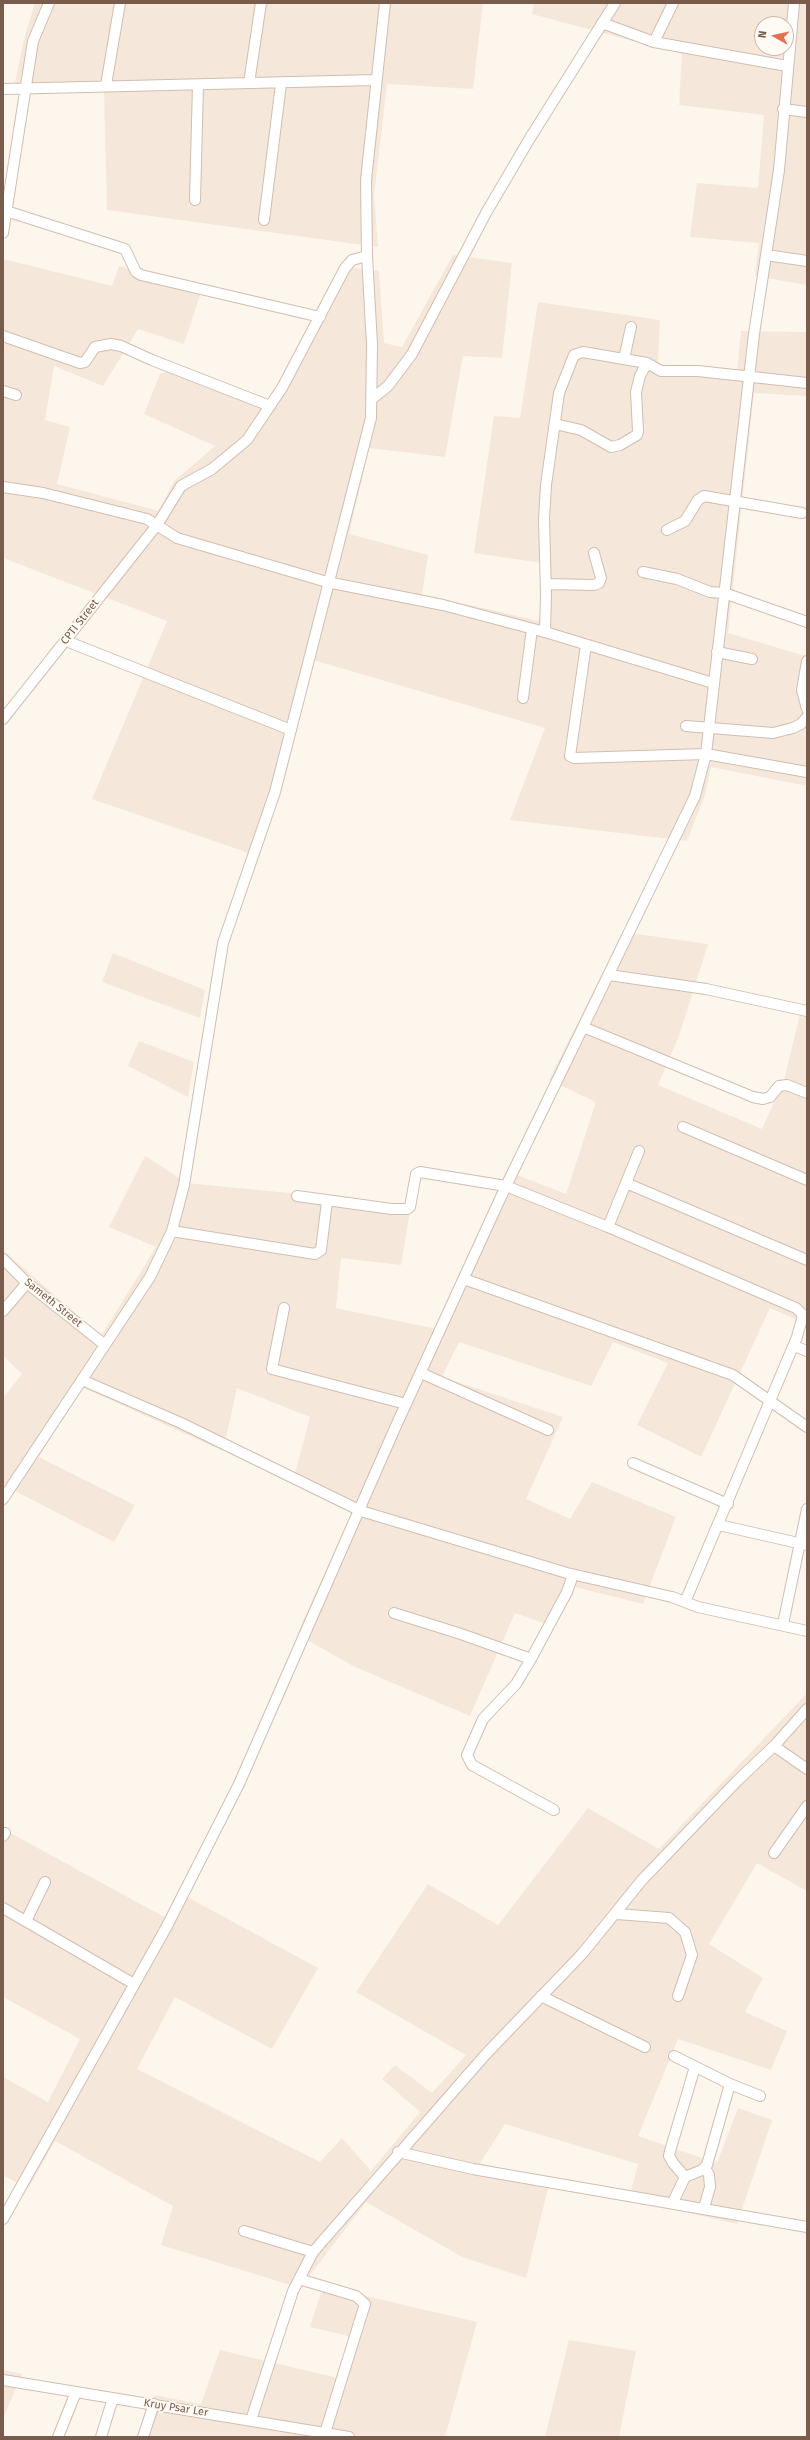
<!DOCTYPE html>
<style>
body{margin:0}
#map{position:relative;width:810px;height:2440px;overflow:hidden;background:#fdf6ec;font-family:"Fira Sans",sans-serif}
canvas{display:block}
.frame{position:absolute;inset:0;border:4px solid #7a5c4d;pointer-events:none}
.north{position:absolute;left:754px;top:16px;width:40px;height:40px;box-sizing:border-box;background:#fffaf3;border:1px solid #cabbb1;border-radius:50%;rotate:278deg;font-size:11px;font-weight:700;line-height:16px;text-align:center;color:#7a5c4d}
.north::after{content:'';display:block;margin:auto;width:14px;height:18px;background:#e76f51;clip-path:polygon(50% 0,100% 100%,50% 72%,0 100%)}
</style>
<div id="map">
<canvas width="810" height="2440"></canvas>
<div class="frame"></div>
<div class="north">N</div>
</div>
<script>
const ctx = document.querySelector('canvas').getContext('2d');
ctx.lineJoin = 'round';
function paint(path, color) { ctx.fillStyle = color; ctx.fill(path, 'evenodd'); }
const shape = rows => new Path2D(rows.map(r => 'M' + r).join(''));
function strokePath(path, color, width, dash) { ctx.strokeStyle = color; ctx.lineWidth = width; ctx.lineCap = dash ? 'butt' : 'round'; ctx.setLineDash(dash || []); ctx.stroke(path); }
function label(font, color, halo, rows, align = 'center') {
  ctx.font = font + ' "Fira Sans",sans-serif'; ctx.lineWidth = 3.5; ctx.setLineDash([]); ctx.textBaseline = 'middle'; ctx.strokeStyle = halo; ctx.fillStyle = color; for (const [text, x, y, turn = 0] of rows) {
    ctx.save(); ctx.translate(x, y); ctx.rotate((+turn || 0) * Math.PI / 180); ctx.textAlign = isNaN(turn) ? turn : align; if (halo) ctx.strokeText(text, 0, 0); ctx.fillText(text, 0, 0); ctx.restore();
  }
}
paint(shape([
 [35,3,483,3,473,89,387,84,374,195,378,247,107,210,104,90,13,92,24,39],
 [534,3,807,3,807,285,755,276,759,243,690,237,697,183,758,188,764,115,679,105,682,54,532,14],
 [762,24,786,24,786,48,762,48],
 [453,255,512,263,502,358,463,356,445,457,369,448,349,534,428,555,422,594,539,621,549,564,474,553,494,416,520,418,538,302,660,320,658,364,737,371,741,331,807,332,807,396,754,393,728,633,805,656,800,680,807,682,807,786,711,767,705,795,687,841,510,820,545,728,310,659,256,857,243,851,92,799,167,621,3,558,3,259,112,286,119,266,202,289,184,344,138,329,103,386,54,366,45,420,70,427,57,484,159,511,174,481,215,446,144,414,160,374,176,369,268,401,342,266,379,271,384,343,402,347],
 [623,932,708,944,679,1036,658,1085,762,1129,784,1080,802,1006,807,1007,807,1324,770,1308,701,1457,637,1425,668,1363,613,1342,591,1386,459,1342,442,1377,563,1417,526,1499,570,1519,592,1482,676,1517,643,1604,567,1585,546,1624,515,1613,470,1716,353,1666,297,1634,357,1502,295,1473,310,1417,237,1388,223,1451,82,1387,39,1457,135,1505,114,1542,15,1491,3,1508,3,1398,22,1374,3,1356,3,1250,101,1336,156,1247,109,1227,145,1156,187,1183,320,1196,410,1211,401,1265,341,1258,336,1308,437,1329,507,1171,566,1194,596,1102,549,1080],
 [113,953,205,990,200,1018,102,982],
 [139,1041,194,1062,188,1097,128,1066],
 [807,1693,807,1891,757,1863,709,1944,763,1978,745,2012,787,2031,771,2070,678,2039,638,2136,717,2163,738,2108,772,2120,737,2224,629,2199,638,2164,505,2124,480,2163,550,2180,526,2278,462,2257,366,2202,300,2288,161,2245,173,2206,55,2141,28,2189,3,2175,3,2077,48,2102,80,2039,3,1997,3,1829,166,1918,178,1892,318,1968,272,2049,175,1997,137,2069,320,2162,342,2138,371,2171,420,2112,382,2079,395,2065,432,2093,466,2055,356,1992,428,1884,498,1925,588,1808,659,1849],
 [323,2286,477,2322,445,2437,139,2437,154,2395,201,2404,220,2350,338,2378,352,2337,310,2327],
 [569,2340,636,2351,619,2437,545,2437],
 [3,2370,22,2374,3,2419]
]), '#f5e8da');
const minor = shape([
 [602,23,654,42,787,66],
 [654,42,673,3],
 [249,83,261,3],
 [106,85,120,3],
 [3,89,375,80],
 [783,109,807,112],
 [195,200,198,85],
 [3,210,125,249,136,272,141,275,320,317],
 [264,220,281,84],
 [3,233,33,41,49,3],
 [766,255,807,261],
 [3,336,80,363,85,362,95,347,111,344,121,346,152,360,270,406],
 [624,359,631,327],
 [3,391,16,395],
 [373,398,388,386,412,354,486,213,530,138,615,3],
 [555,424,581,430,611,447,620,445,637,435,638,431,636,392,640,376,647,363],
 [3,487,43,493,147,519,177,538,327,582,443,605,545,632,713,683],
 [667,530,685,521,698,500,704,496,802,513],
 [643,572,677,579,710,592,724,593,807,622],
 [546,584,594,585,599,583,601,578,594,553],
 [545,632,546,595,544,519,546,485,559,393,574,355,583,352,647,363,661,371,698,371,807,383],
 [66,641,291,730],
 [586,645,570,756,574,758,706,754,807,772],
 [717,652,752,659],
 [807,661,802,690,807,709],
 [523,698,532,629],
 [3,719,157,525,181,486,212,469,247,440,282,388,345,268,352,260,367,256],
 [686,726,773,733,793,728,801,724,807,717],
 [609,975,706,989,807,1011],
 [583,1027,753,1097,763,1099,770,1097,779,1086,787,1085,807,1093],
 [683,1127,807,1180],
 [626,1183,807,1260],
 [297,1196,392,1209,407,1209,410,1207,416,1174,420,1172,506,1186,608,1227,639,1151],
 [608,1227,796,1308,803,1315,797,1337,685,1602],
 [172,1231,315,1254,321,1250,327,1201],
 [3,1259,27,1283,105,1345],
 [464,1279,733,1375,807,1427],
 [284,1308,272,1369,406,1404],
 [3,1311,27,1283],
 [794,1346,807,1351],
 [421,1373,548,1430],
 [82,1380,181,1423,361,1511,567,1573,672,1597,698,1607,807,1631],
 [633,1463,728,1504],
 [3,1499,150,1277,172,1231,184,1185,223,943,275,792,371,418,372,344,367,256,366,180,385,3],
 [719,1525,807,1545],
 [394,1613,461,1634,531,1659,567,1592,573,1575],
 [783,1624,807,1509],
 [531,1659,516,1684,483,1719,467,1755,472,1765,554,1810],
 [774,1746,807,1769],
 [3,1836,5,1833],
 [774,1853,807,1806],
 [3,1908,134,1984],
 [617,1914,669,1918,685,1932,692,1955,678,1996],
 [26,1921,45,1882],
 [541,1996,645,2047],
 [730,2084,760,2096],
 [398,2152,473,2169,807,2227],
 [685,2177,673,2163,669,2156,670,2151,695,2067],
 [673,2202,685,2177,702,2170,707,2165,730,2084,674,2056],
 [704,2208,710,2187,709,2175,705,2168],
 [3,2219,167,1926,239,1784,395,1428,506,1186,695,796,706,754,754,334,779,170,794,3],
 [244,2231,313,2252],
 [299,2279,356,2296,365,2304,325,2433],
 [3,2380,349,2437],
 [251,2420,293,2291,313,2252,486,2054,582,1954,642,1880,737,1781,774,1746,807,1709],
 [58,2437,76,2392],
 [101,2437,113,2398],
 [143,2437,154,2404]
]);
strokePath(minor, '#d1beb0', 12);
strokePath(minor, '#fff', 10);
label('11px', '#7a5c4d', '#fffaf3', [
 ["CPTI Street",80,622,-52],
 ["Sameth Street",53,1303,39],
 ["Kruy Psar Ler",176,2408,9]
]);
</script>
